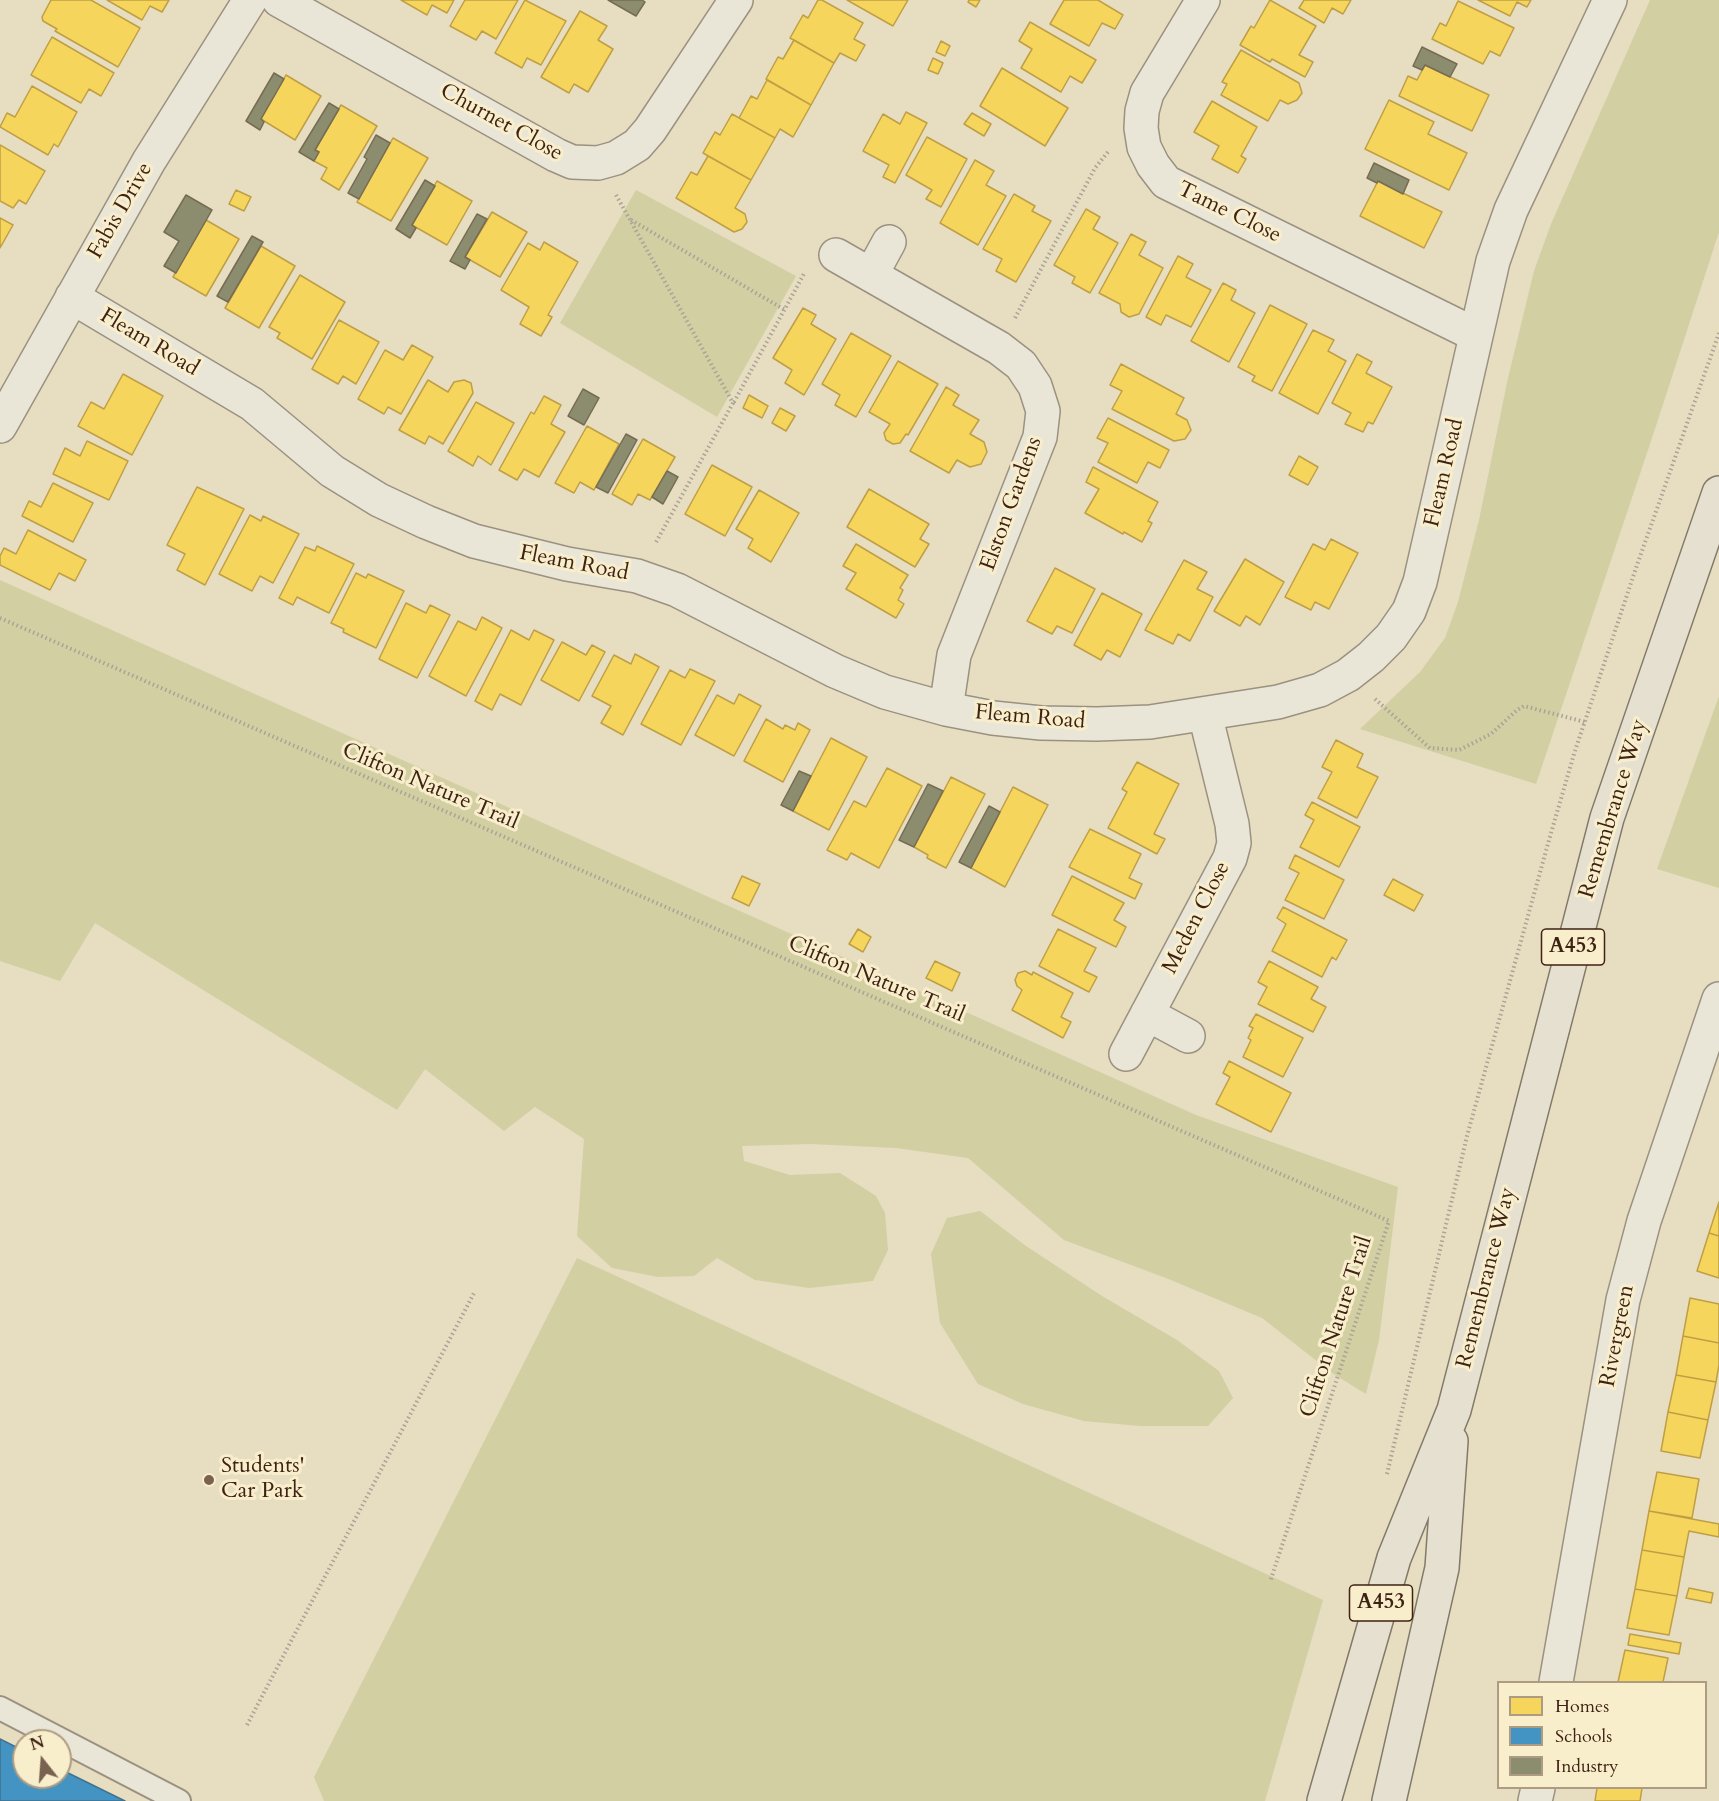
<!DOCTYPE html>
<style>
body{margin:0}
#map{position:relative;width:1719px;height:1801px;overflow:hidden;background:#e7ddc0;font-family:Cardo,serif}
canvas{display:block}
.legend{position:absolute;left:1497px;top:1681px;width:210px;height:108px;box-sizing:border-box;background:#f9eecc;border:2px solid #ae9c82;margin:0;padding:8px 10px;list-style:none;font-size:18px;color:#3e2214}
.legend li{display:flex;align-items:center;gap:12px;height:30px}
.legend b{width:30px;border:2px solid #ae9c82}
.north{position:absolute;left:12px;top:1729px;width:60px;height:60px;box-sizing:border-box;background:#f9eecc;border:2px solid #ae9c82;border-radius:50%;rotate:343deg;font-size:16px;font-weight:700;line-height:24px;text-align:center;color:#3e2214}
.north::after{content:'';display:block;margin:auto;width:21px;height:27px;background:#796350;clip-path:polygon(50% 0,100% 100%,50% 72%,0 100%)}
</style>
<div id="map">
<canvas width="1719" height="1801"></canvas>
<ul class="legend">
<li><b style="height:16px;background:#f6d55c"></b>Homes</li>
<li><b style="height:16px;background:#4393c3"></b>Schools</li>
<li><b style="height:16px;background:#8c8c6e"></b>Industry</li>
</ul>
<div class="north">N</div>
</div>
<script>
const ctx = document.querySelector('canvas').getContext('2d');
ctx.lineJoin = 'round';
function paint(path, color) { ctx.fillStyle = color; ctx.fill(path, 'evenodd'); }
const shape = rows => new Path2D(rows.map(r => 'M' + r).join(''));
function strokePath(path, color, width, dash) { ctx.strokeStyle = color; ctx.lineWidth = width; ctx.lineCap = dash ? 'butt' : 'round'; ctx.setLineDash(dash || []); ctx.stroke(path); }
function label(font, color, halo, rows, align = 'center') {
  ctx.font = font + ' Cardo,serif'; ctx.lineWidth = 6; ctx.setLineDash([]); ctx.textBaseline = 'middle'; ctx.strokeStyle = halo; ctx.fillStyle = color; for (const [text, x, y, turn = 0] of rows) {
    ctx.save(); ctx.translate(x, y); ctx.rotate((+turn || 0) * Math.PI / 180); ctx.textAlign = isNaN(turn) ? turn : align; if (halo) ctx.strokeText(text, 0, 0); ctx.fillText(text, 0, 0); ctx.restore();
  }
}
paint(shape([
 [1650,0,1719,0,1719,232,1654,432,1536,784,1360,729,1420,672,1445,638,1458,602,1479,520,1508,378,1534,271,1551,224],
 [636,190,796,276,717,417,560,323],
 [0,580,1196,1115,1398,1187,1379,1340,1366,1394,1332,1373,1262,1318,1166,1278,1064,1240,968,1158,896,1148,811,1144,742,1146,744,1161,790,1175,840,1173,876,1196,885,1213,888,1250,873,1281,809,1288,755,1280,717,1258,694,1276,658,1277,612,1268,577,1236,584,1139,535,1107,504,1131,425,1069,397,1110,95,923,60,981,0,961],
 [1719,696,1719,888,1657,869],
 [980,1211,1026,1246,1102,1296,1177,1340,1219,1371,1233,1398,1208,1426,1140,1426,1084,1421,1023,1404,978,1384,940,1323,931,1254,947,1218],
 [577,1258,1323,1600,1265,1801,324,1801,314,1777]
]), '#d2cfa2');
const homes = shape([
 [51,0,91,0,140,28,118,67,55,31,57,29,43,21,42,17,51,0],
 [107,0,169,0,162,12,150,6,142,20,107,0],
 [401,0,454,0,447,13,432,5,427,15,401,0],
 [465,0,518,0,496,39,482,31,476,40,450,26,465,0],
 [525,0,566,21,541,65,527,58,522,68,495,53,525,0],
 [818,0,822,0,863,23,854,39,865,45,856,61,840,53,834,63,790,38,803,15,808,18,818,0],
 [847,0,908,0,893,26,847,0],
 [969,0,980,0,976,7,968,2,969,0],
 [1064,0,1098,0,1123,15,1115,29,1102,23,1089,46,1050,24,1064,0],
 [1270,0,1316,26,1299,55,1313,62,1305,77,1272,59,1270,62,1240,45,1251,26,1254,28,1270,0],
 [1304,0,1351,0,1343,14,1332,8,1324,23,1299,8,1304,0],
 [1478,0,1531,0,1527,7,1517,2,1510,16,1478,0],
 [1458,1,1514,28,1500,56,1490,51,1483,64,1432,39,1440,23,1446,26,1458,1],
 [580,11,607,26,598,40,613,49,588,92,574,84,569,93,541,77,580,11],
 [1030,22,1096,60,1082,83,1070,76,1061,92,1021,68,1032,49,1019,41,1030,22],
 [52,37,114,73,101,96,89,89,81,103,31,75,52,37],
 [794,40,834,63,811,105,766,79,778,57,783,59,794,40],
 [941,41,950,46,945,56,936,52,941,41],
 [1241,50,1299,83,1302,93,1297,100,1288,104,1280,100,1268,121,1221,95,1227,84,1222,82,1241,50],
 [933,58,943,63,938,74,928,70,933,58],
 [1425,65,1489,95,1472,131,1399,96,1408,76,1417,80,1425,65],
 [1002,68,1068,108,1045,146,980,106,1002,68],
 [286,75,321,96,295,140,261,119,286,75],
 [767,80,811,105,793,137,780,129,775,138,739,118,751,96,757,99,767,80],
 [32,86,77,112,58,147,54,144,48,155,0,127,7,113,15,117,32,86],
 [1389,100,1434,122,1428,134,1467,153,1449,190,1365,149,1389,100],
 [1212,101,1257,127,1241,156,1246,159,1238,173,1212,159,1219,146,1194,132,1212,101],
 [341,105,377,126,339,190,321,179,327,168,314,161,319,152,315,150,341,105],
 [906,112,927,123,895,183,883,177,889,165,863,151,883,114,900,124,906,112],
 [972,113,991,124,984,136,964,124,972,113],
 [732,114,775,138,751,180,703,153,715,132,720,135,732,114],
 [927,137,967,159,941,207,926,199,932,190,906,175,927,137],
 [393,138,428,158,391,221,357,202,393,138],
 [0,145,45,171,26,204,19,200,13,208,0,201,0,145],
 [708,156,751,180,735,208,745,214,747,222,742,229,734,232,676,198,691,172,697,175,708,156],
 [975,160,994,171,986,185,1006,196,978,245,940,223,975,160],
 [437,181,472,201,447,245,412,225,437,181],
 [1378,181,1442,212,1424,248,1360,216,1378,181],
 [236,190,251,197,244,211,229,204,236,190],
 [1014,194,1035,206,1032,211,1051,221,1016,282,996,271,1002,259,983,249,1014,194],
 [1086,209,1100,217,1093,229,1118,243,1090,293,1072,283,1075,277,1054,265,1086,209],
 [492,212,527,232,500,277,465,257,492,212],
 [0,218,13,225,0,248,0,218],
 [206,220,239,239,206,296,173,277,206,220],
 [1131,234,1146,242,1139,255,1163,268,1139,314,1129,317,1121,312,1120,304,1099,293,1131,234],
 [544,242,578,262,548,315,552,317,541,336,520,324,529,307,501,290,528,243,540,250,544,242],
 [261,246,295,266,259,328,225,308,261,246],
 [1178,256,1193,264,1186,277,1211,290,1191,327,1166,315,1161,325,1146,317,1178,256],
 [300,275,345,302,312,359,277,338,280,333,269,327,300,275],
 [1223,283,1236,290,1231,300,1255,313,1229,362,1191,341,1223,283],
 [1270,305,1307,324,1272,391,1252,381,1255,376,1238,367,1270,305],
 [803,308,816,315,811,324,836,339,804,395,785,383,792,370,773,358,803,308],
 [339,320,379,342,356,384,343,376,338,384,312,369,339,320],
 [1313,330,1334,340,1328,351,1346,361,1318,414,1279,393,1313,330],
 [851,333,891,356,856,417,835,405,840,395,822,384,851,333],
 [412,345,433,357,401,414,388,407,384,414,358,399,385,350,403,360,412,345],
 [1357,354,1372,362,1366,373,1392,387,1373,424,1368,422,1363,432,1345,424,1351,413,1332,403,1357,354],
 [898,361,938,384,908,435,906,434,900,443,893,444,886,440,884,433,890,424,869,412,898,361],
 [1121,364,1184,398,1176,414,1187,420,1191,430,1185,439,1174,441,1112,409,1122,391,1110,385,1121,364],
 [123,374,163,396,132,455,78,426,91,402,104,409,123,374],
 [428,380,448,392,454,382,464,380,471,383,473,393,443,444,429,436,425,444,399,430,428,380],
 [946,387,959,395,953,405,979,420,970,434,984,442,987,452,981,464,970,467,957,460,949,473,910,451,946,387],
 [749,395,768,406,762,418,743,408,749,395],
 [544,396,561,405,551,424,565,432,539,477,524,469,517,480,499,470,531,412,534,414,544,396],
 [476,402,514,423,491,465,478,456,473,466,448,451,476,402],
 [780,408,795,416,786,431,772,423,780,408],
 [1108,418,1169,450,1160,468,1148,462,1137,483,1098,462,1108,443,1097,438,1108,418],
 [587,426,619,444,594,490,580,482,574,493,555,483,587,426],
 [643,439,675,457,650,500,638,494,632,505,612,494,643,439],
 [87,441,128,461,109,500,53,474,65,448,80,456,87,441],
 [1299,456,1318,467,1308,485,1289,475,1299,456],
 [712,465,752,487,725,536,685,514,712,465],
 [1093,467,1158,502,1148,521,1152,523,1142,542,1124,532,1123,534,1085,513,1099,489,1086,482,1093,467],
 [53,483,93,503,73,542,22,516,29,501,41,507,53,483],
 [197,487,244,509,205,585,177,570,185,554,167,545,197,487],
 [869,489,929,524,920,539,929,544,915,567,847,527,869,489],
 [759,490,799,513,771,562,748,548,753,539,736,529,759,490],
 [250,515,261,521,263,516,299,534,273,583,260,576,252,591,219,574,250,515],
 [28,530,86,560,75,581,59,573,50,590,0,565,0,556,4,548,16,554,28,530],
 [1331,539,1358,553,1329,609,1315,602,1311,610,1285,597,1313,544,1325,550,1331,539],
 [856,544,908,575,900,588,903,590,898,600,904,604,896,618,846,589,856,573,843,566,856,544],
 [317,546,354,564,329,613,297,597,293,605,279,598,305,547,315,551,317,546],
 [1245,559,1284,582,1260,625,1246,616,1240,626,1214,611,1245,559],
 [1184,560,1207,572,1197,589,1213,597,1190,641,1178,634,1173,644,1145,630,1184,560],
 [1055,568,1095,589,1072,633,1057,626,1052,634,1027,621,1055,568],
 [356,573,366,578,368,574,404,591,376,648,343,632,344,629,331,623,356,573],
 [1102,593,1142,614,1120,657,1107,650,1101,660,1074,645,1102,593],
 [406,603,426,613,430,605,450,615,417,678,379,659,406,603],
 [482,617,502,628,466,696,429,676,458,621,476,630,482,617],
 [511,630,529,640,534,630,554,640,521,705,500,694,492,710,475,701,511,630],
 [562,642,586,655,592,645,605,652,579,701,541,680,562,642],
 [635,654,659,667,623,735,601,723,611,706,592,696,614,655,631,664,635,654],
 [690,669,715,681,681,745,641,724,670,670,685,678,690,669],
 [739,694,761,706,734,756,695,735,717,695,734,704,739,694],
 [766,719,783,729,785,725,795,730,798,723,810,730,783,782,744,761,766,719],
 [831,738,867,757,829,830,793,811,831,738],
 [1336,740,1363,754,1357,767,1378,777,1357,818,1318,798,1332,772,1322,767,1336,740],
 [1137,762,1179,784,1154,834,1165,839,1157,854,1108,828,1127,792,1122,789,1137,762],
 [887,768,922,786,879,868,851,853,847,860,827,850,854,801,866,807,887,768],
 [951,777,985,794,946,868,927,858,928,855,914,847,951,777],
 [1013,787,1048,805,1005,887,971,868,1013,787],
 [1312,802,1360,827,1339,867,1300,847,1314,820,1305,815,1312,802],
 [1090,829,1141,854,1129,878,1142,884,1135,899,1069,867,1090,829],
 [1295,855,1344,880,1324,919,1285,900,1299,873,1289,868,1295,855],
 [742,876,760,884,749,906,732,898,742,876],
 [1072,876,1124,903,1114,920,1126,927,1116,947,1052,915,1072,876],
 [1393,879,1423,895,1414,911,1384,895,1393,879],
 [1283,907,1347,940,1336,960,1332,957,1322,977,1272,951,1286,924,1277,918,1283,907],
 [858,929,871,937,863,952,849,944,858,929],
 [1058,929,1096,948,1084,971,1097,977,1089,992,1039,966,1058,929],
 [935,961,960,973,952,991,926,978,935,961],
 [1269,961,1318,987,1311,999,1326,1007,1313,1032,1258,1004,1267,987,1258,982,1269,961],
 [1025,971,1032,975,1033,972,1073,993,1061,1017,1071,1022,1063,1038,1012,1010,1022,990,1017,986,1015,980,1018,973,1025,971],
 [1256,1014,1303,1038,1283,1077,1243,1057,1251,1040,1248,1038,1253,1028,1249,1026,1256,1014],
 [1229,1061,1291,1093,1271,1132,1216,1104,1230,1077,1223,1073,1229,1061],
 [1719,1202,1719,1236,1709,1233,1719,1202],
 [1709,1233,1719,1236,1719,1278,1697,1271,1709,1233],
 [1690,1298,1719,1304,1719,1343,1683,1336,1690,1298],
 [1683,1336,1719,1343,1719,1365,1716,1382,1676,1375,1683,1336],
 [1676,1375,1716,1382,1708,1420,1668,1412,1676,1375],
 [1668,1412,1708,1420,1700,1458,1661,1451,1668,1412],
 [1657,1472,1699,1479,1692,1518,1649,1511,1657,1472],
 [1649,1511,1719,1524,1719,1537,1689,1531,1684,1557,1642,1550,1649,1511],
 [1642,1550,1684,1557,1677,1596,1635,1589,1642,1550],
 [1689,1588,1713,1593,1711,1603,1686,1598,1689,1588],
 [1635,1589,1677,1596,1669,1635,1627,1628,1635,1589],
 [1630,1634,1681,1643,1679,1654,1628,1645,1630,1634],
 [1625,1650,1668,1658,1663,1682,1618,1682,1625,1650],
 [1597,1788,1642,1788,1640,1801,1595,1801,1597,1788]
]);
paint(homes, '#f6d55c');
strokePath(homes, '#bf9f46', 1.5);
const schools = shape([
 [0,1739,24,1751,24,1777,60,1777,60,1769,125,1801,0,1801,0,1739]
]);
paint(schools, '#4393c3');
strokePath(schools, '#42718e', 1.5);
const industry = shape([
 [608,0,642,0,645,2,636,16,608,0],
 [1422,47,1457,64,1450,77,1425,65,1422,70,1413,66,1422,47],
 [274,73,284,79,261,119,264,122,260,130,246,121,274,73],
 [329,103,339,109,315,150,319,152,314,161,299,152,329,103],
 [376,135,390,143,359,199,348,193,367,159,364,157,376,135],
 [1374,163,1409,180,1403,194,1378,181,1377,183,1367,178,1374,163],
 [425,180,435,186,412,225,416,228,410,238,396,229,425,180],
 [186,195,212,210,176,273,164,266,179,241,164,232,186,195],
 [477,214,487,219,465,257,470,260,465,269,450,261,477,214],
 [252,236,263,242,228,302,217,296,252,236],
 [583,389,599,398,584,425,568,416,583,389],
 [626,434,637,440,608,493,596,487,626,434],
 [667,471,678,477,663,504,652,497,667,471],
 [799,771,811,776,793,811,781,805,799,771],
 [928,784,943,791,914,847,899,840,928,784],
 [989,806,1000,812,971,868,959,862,989,806]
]);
paint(industry, '#8c8c6e');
strokePath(industry, '#756c53', 1.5);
const service = shape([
 [0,1708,179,1801]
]);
const minor = shape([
 [279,0,556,155,572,162,598,163,616,158,637,145,650,130,736,0],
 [1203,0,1147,93,1142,111,1141,128,1144,147,1153,165,1166,182,1476,335],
 [836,255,999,348,1021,365,1035,386,1043,411,1040,437,954,655,946,709],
 [871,275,889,242],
 [72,297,252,404,332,471,379,500,426,522,474,541,567,564,637,576,677,590,835,671,885,692,946,709,993,718,1041,723,1097,724,1150,722,1278,702,1320,690,1348,675,1371,657,1391,637,1409,611,1420,582,1493,261,1511,210,1610,0],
 [0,426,149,161,250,0],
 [1147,1014,1188,1036],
 [1126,1054,1230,858,1234,843,1232,824,1205,714],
 [1556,1682,1623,1300,1644,1221,1719,999],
 [1535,1801,1538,1788]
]);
const trunk = shape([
 [1324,1801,1394,1558,1454,1410,1607,818,1719,493],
 [1389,1801,1442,1568,1451,1441]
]);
strokePath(service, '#9b9180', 26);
strokePath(minor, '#9b9180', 36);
strokePath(trunk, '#827969', 36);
strokePath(shape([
 [616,195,733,403,655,544],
 [631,220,785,310],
 [1015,318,1095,168,1108,152],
 [734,402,805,272],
 [0,618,1389,1221,1270,1582],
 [1375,699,1430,748,1459,750,1491,734,1517,710,1524,706,1585,722],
 [1387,1474,1467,1136,1549,840,1574,754,1636,568,1719,333],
 [247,1725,474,1293]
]), '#aba397', 4, [1.5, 3]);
strokePath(service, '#eae6d7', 22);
strokePath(minor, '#eae6d7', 33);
strokePath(trunk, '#e6e0d0', 33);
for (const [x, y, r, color] of [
 [209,1480,6,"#796350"]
]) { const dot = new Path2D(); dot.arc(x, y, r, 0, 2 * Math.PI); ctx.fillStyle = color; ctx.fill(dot); strokePath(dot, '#f9eecc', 2); }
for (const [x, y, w] of [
 [1573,947,63],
 [1381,1603,63]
]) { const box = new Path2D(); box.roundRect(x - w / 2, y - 18, w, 36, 4.5); ctx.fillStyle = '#f9eecc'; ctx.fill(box); strokePath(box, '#3e2214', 1.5); }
label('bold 21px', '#3e2214', null, [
 ["A453",1573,947],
 ["A453",1381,1603]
]);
label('22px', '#3e2214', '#f9eecc', [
 ["Churnet Close",501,123,29],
 ["Fabis Drive",121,211,-60],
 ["Tame Close",1229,213,26],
 ["Fleam Road",149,343,31],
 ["Fleam Road",1445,473,-77],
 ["Elston Gardens",1012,504,-70],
 ["Fleam Road",574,564,11],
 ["Fleam Road",1030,718,5],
 ["Clifton Nature Trail",430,787,23],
 ["Remembrance Way",1614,809,-73],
 ["Meden Close",1197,918,-63],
 ["Clifton Nature Trail",876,980,23],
 ["Remembrance Way",1487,1278,-76],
 ["Clifton Nature Trail",1337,1327,-72],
 ["Rivergreen",1618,1336,-79]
]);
label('22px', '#3e2214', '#f9eecc', [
 ["Students'",221,1467],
 ["Car Park",221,1492]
], 'left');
</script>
